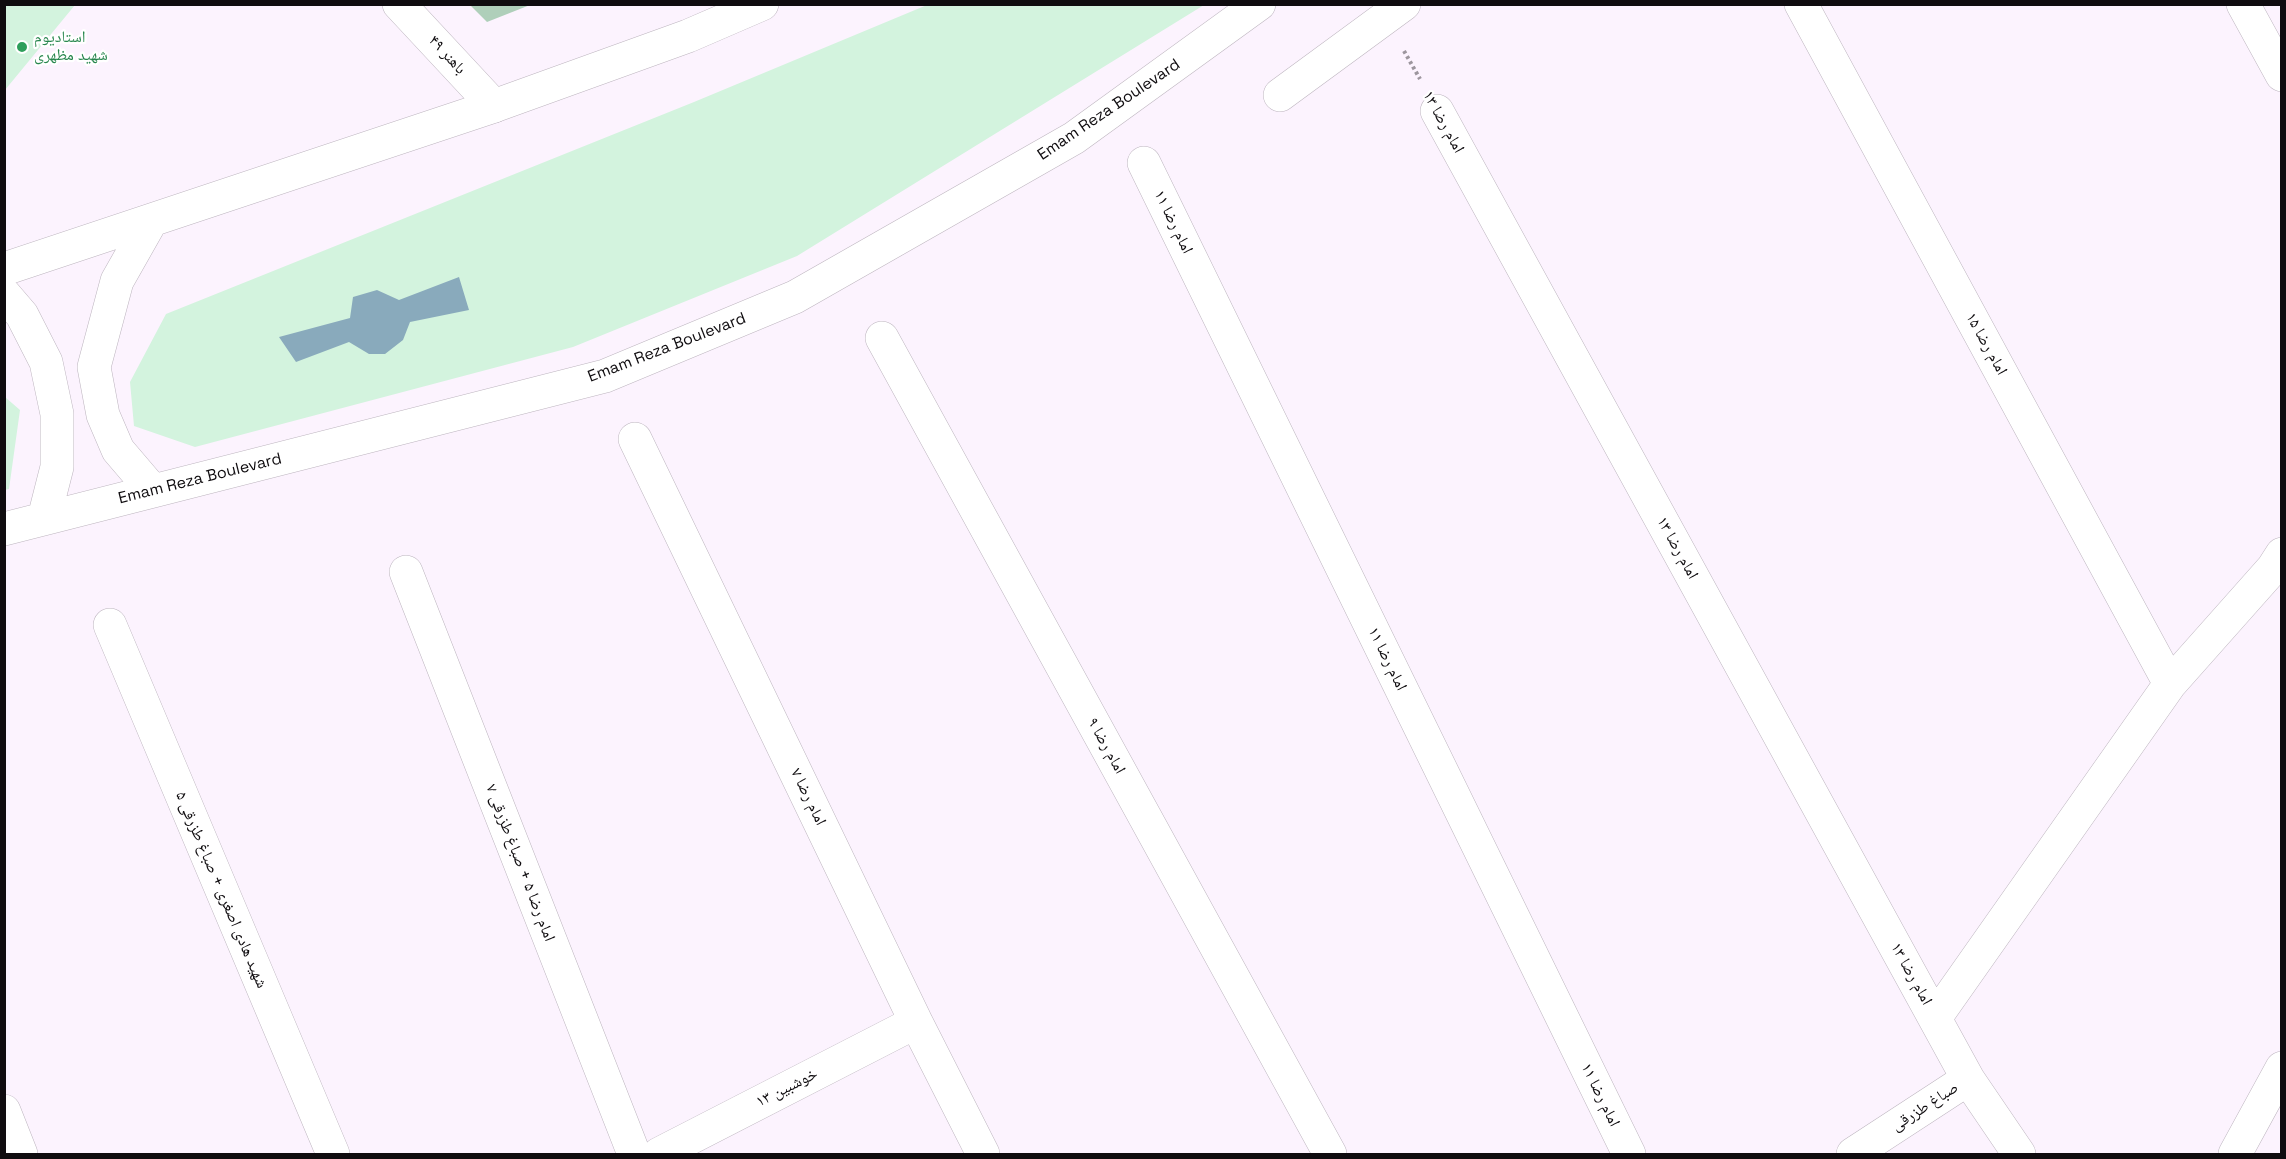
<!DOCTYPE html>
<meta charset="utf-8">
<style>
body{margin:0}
#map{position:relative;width:2286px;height:1159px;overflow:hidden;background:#fcf3fe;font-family:"Space Grotesk",sans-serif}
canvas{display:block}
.frame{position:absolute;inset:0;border:6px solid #0f0c0f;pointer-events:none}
</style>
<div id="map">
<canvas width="2286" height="1159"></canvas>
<div class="frame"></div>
</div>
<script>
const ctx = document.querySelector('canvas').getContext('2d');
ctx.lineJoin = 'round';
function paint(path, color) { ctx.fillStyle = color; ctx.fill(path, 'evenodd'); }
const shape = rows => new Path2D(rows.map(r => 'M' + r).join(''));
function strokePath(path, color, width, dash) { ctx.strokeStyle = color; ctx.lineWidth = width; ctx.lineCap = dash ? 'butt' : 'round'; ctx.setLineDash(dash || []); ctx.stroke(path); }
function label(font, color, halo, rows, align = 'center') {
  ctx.font = font + ' "Space Grotesk","Noto Naskh Arabic",sans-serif'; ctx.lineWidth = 4.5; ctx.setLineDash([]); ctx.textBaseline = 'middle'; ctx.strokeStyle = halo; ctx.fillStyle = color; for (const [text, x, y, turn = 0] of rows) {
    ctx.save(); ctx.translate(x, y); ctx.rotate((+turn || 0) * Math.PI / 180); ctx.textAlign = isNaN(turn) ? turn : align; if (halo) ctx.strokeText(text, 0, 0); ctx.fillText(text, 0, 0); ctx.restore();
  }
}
paint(shape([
 [4,5,75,5,5,90,4,90],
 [927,5,1204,5,797,256,573,347,195,447,134,426,130,382,166,314,694,102],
 [5,397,20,410,9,489,5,490]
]), '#d3f3de');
paint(shape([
 [470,5,530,5,487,22]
]), '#afcfba');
paint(shape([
 [459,277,469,310,410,322,403,340,385,354,369,354,349,342,296,362,279,337,350,318,353,297,377,290,399,300]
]), '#89aabc');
const minor = shape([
 [399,4,494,106],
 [1801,4,2170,684],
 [2243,4,2282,75],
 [1280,95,1404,4],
 [1437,111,1968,1079,2019,1154],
 [1144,163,1629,1154],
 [882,338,1330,1154],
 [635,439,916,1022,983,1154],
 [406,572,634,1154],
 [110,625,333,1154],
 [1935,1018,2170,684,2273,568,2282,554],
 [4,1111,21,1154],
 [659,1154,916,1022],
 [1853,1154,1968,1079]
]);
const major = shape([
 [151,221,117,281,94,367,103,415,118,450,153,491],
 [4,269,494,106,688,36,762,4],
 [4,294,22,315,46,362,57,414,57,467,44,518],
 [4,529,605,376,795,297,1074,138,1259,4],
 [2235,1154,2282,1068]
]);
strokePath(minor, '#bdb5bf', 34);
strokePath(major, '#bdb5bf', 34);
strokePath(shape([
 [1404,51,1420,79]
]), '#9d969e', 4, [3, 3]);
strokePath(minor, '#fff', 33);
strokePath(major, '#fff', 33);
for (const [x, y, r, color] of [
 [22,47,6,"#2e9e5b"]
]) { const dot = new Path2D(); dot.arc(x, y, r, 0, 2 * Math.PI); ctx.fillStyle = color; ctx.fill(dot); strokePath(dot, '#fff', 2); }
label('16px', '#27864d', '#fff', [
 ["استادیوم",34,38],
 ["شهید مظهری",34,56]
], 'left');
label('16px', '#0f0c0f', '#fff', [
 ["باهنر ۴۹",447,55,47],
 ["Emam Reza Boulevard",1109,110,-34],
 ["امام رضا ۱۳",1443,122,61],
 ["امام رضا ۱۱",1173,222,64],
 ["امام رضا ۱۵",1986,344,61],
 ["Emam Reza Boulevard",667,348,-21],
 ["Emam Reza Boulevard",200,479,-14],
 ["امام رضا ۱۳",1677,548,61],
 ["امام رضا ۱۱",1387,659,64],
 ["امام رضا ۹",1106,746,61],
 ["امام رضا ۷",808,797,64],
 ["امام رضا ۵ + صباغ طزرقی ۷",520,863,69],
 ["شهید هادی اصغری + صباغ طزرقی ۵",221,890,67],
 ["امام رضا ۱۳",1911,974,61],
 ["خوشبین ۱۳",787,1088,-27],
 ["امام رضا ۱۱",1600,1095,64],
 ["صباغ طزرقی",1925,1107,-33]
]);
</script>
